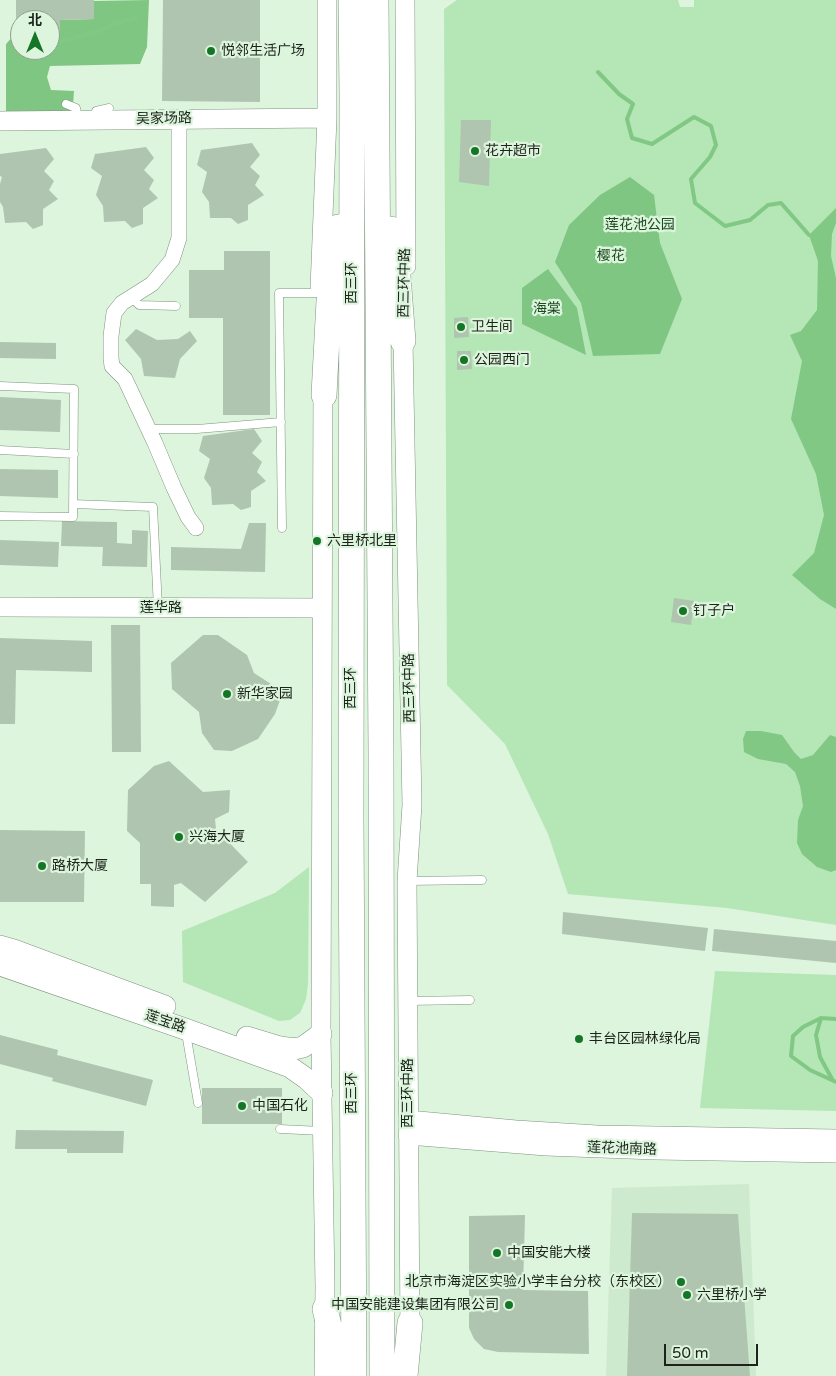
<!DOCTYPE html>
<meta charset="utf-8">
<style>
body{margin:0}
#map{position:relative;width:836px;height:1376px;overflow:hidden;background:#ddf4dd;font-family:"Varela Round","Noto Sans SC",sans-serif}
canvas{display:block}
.north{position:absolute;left:10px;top:10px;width:50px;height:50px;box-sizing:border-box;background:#ddf4dd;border:1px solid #8fa08f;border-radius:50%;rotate:0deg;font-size:14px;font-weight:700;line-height:20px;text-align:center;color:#1b231b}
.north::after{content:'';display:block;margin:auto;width:18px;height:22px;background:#167627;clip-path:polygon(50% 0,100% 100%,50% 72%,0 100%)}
.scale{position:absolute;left:664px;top:1344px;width:94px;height:22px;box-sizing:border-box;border:2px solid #1b231b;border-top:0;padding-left:6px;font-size:15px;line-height:18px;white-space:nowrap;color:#1b231b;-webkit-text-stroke:4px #ddf4dd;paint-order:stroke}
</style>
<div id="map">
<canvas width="836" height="1376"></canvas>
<div class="north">北</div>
<div class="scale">50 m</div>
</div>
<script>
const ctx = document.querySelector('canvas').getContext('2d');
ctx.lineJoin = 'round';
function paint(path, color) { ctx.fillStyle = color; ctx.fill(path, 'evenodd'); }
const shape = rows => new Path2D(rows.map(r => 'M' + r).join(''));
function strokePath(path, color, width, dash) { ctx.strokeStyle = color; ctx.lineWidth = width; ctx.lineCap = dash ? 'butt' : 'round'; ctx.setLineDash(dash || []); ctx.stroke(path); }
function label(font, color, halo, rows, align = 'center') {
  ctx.font = font + ' "Varela Round","Noto Sans SC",sans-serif'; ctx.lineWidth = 4.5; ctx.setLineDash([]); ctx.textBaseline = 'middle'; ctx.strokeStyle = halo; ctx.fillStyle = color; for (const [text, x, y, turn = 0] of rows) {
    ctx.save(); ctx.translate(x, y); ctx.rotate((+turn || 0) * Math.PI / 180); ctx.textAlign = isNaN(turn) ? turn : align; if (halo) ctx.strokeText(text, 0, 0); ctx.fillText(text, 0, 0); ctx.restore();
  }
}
paint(shape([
 [749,1184,756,1376,606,1376,612,1188]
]), '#ceeace');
paint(shape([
 [457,0,678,0,680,7,694,7,694,0,836,0,836,925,727,908,568,894,548,834,505,744,447,685,444,9],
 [309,867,308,984,306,999,300,1013,290,1020,279,1021,183,982,182,931,275,893],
 [715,971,836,975,836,1111,700,1108]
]), '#b5e6b6');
paint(shape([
 [149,0,147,47,140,64,50,66,47,77,51,90,74,91,72,120,6,121,6,44,16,33,20,33,20,50,50,50,50,33,60,33,60,20,94,19,94,1],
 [630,177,654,195,660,243,682,299,660,354,593,356,581,303,555,262,569,225,600,195],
 [548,269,577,308,586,355,522,324,522,288]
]), '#7fc682');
paint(shape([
 [836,208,836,223,832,234,831,256,836,278,836,609,820,599,792,575,814,553,824,515,816,474,791,419,802,361,790,335,801,331,817,310,818,261,809,235],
 [746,731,761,731,782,735,794,752,801,759,813,755,830,735,836,737,836,870,831,872,817,867,802,854,797,843,798,820,803,806,800,786,795,772,786,764,758,759,744,752,743,739]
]), '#81c884');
strokePath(shape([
 [50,45,99,31,116,23,136,18],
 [598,72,619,94,633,104,627,119,632,138,652,144,694,117,711,126,716,145,710,157,691,179,695,203,725,226,750,220,768,205,781,203,809,235],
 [821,1018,816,1035,820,1057,832,1079],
 [836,1019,821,1018,803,1027,793,1036,791,1056,810,1070,836,1082]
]), '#81c884', 4);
paint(shape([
 [16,0,94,0,94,19,60,20,60,33,50,33,50,20,20,20,20,33,16,33],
 [163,0,260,0,260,102,162,101],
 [461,120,491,120,489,186,459,182],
 [252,143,260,155,250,167,260,176,255,185,264,195,248,205,248,220,238,224,231,218,210,218,209,202,202,192,207,172,197,165,201,150],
 [146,147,154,158,144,170,154,180,149,189,158,198,143,208,143,224,132,228,125,221,104,222,103,206,96,195,102,176,91,168,95,154],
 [46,148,54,159,44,171,54,181,49,190,58,199,43,209,43,225,33,229,26,222,5,223,3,207,0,202,0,184,2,177,0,176,0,154],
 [224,251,270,251,270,415,223,415,223,318,189,318,189,270,224,270],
 [468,317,469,337,454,338,454,318],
 [136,329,157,340,178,339,190,331,197,341,180,359,175,378,144,376,141,359,125,340],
 [0,342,56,343,56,359,0,358],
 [457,351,471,351,472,369,457,370],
 [0,397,61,400,60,432,0,430],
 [254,429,262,441,252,453,262,462,257,472,266,481,251,491,251,507,241,510,233,504,212,505,211,488,204,478,210,459,199,451,203,436],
 [0,469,58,470,58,498,0,496],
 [62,521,117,522,117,543,132,544,132,530,148,531,147,567,102,566,103,547,61,546],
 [249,523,266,523,265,572,171,570,171,547,241,549],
 [0,540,59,542,58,567,0,565],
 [674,598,694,601,691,625,671,622],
 [111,625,140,625,141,752,112,752],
 [203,635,218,635,247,655,254,673,271,684,280,700,275,714,258,739,232,751,214,750,202,733,199,712,172,689,171,663],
 [0,638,92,641,92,672,16,670,15,724,0,724],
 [169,761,203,792,230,790,229,812,215,819,216,829,248,862,205,902,181,883,174,885,174,907,151,906,151,884,140,884,140,843,127,831,128,790,154,766],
 [0,830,85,831,84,902,0,902],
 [563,912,708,928,705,951,562,934],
 [714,929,836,941,836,963,712,951],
 [0,1035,58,1050,57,1055,153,1080,146,1106,52,1081,53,1078,0,1064],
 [202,1088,282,1088,282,1124,202,1124],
 [16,1130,124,1131,123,1153,67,1153,67,1149,15,1149],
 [632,1213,738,1214,750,1376,627,1376],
 [525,1215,523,1290,588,1291,589,1354,498,1352,484,1349,474,1339,469,1328,469,1216]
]), '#afc5af');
const service = shape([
 [66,104,76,108,78,119],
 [95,119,96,111,109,108],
 [131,297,139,305,176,306],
 [0,386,74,389,73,517,0,516],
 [149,429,197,429,281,422],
 [0,450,74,454],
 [73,504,153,507,158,608],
 [282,528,279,293,320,293],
 [407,881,482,880],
 [408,1001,470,1000],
 [186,1033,198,1103],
 [280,1129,322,1131]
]);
const minor = shape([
 [179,119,179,238,172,260,152,284,122,303,114,313,111,336,111,358,112,366,125,379,155,443,174,488,188,517,196,528]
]);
const tertiary = shape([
 [405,0,406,266],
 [0,121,327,118],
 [320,288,327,118,327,0],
 [404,329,403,341,412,805,407,881,410,1336],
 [323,382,321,1034,325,1287,324,1376],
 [0,607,322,608],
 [408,1120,516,1130,597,1135,836,1139],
 [408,1135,546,1146,656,1150,836,1153]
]);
const secondary = shape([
 [0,946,14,950,165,1006],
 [0,965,185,1029,290,1067,307,1079,322,1093],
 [247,1037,280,1047,294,1049,303,1047,321,1034]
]);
const trunk = shape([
 [351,0,352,94,351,819,354,1376],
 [376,0,381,751,382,1376],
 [391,229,398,276,403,341],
 [324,395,329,301,338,227],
 [325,1309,341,1376],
 [405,1376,410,1323]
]);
strokePath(service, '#7f937f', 9);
strokePath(minor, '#7f937f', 16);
strokePath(tertiary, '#7f937f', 20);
strokePath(secondary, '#7f937f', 22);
strokePath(trunk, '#7f937f', 26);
strokePath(service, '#fff', 8);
strokePath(minor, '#fff', 15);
strokePath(tertiary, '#fff', 19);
strokePath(secondary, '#fff', 21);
strokePath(trunk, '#fff', 25);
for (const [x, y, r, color] of [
 [211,51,5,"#167627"],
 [475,151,5,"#167627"],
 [461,327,5,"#167627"],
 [464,360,5,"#167627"],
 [317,541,5,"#167627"],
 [683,611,5,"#167627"],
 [227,694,5,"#167627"],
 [179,837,5,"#167627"],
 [42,866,5,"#167627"],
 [579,1039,5,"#167627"],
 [242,1106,5,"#167627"],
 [497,1253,5,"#167627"],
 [681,1282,5,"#167627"],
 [687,1295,5,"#167627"],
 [509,1305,5,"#167627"]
]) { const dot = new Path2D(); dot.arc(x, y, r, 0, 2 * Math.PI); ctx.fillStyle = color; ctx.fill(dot); strokePath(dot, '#ddf4dd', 2); }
label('14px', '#1b231b', '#ddf4dd', [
 ["悦邻生活广场",221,51],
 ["花卉超市",485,151],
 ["卫生间",471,327],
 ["公园西门",474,360],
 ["六里桥北里",327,541],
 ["钉子户",693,611],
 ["新华家园",237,694],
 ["兴海大厦",189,837],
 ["路桥大厦",52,866],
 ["丰台区园林绿化局",589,1039],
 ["中国石化",252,1106],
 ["中国安能大楼",507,1253],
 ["北京市海淀区实验小学丰台分校（东校区）",671,1282,"right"],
 ["六里桥小学",697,1295],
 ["中国安能建设集团有限公司",499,1305,"right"]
], 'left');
label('14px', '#1b231b', '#ddf4dd', [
 ["吴家场路",164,119,-1],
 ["西三环",352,283,-90],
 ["西三环中路",405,283,-89],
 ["莲华路",161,608],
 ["西三环",351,688,-90],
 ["西三环中路",410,688,-91],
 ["莲宝路",165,1022,19],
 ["西三环",352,1093,-90],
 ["西三环中路",408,1093,-90],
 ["莲花池南路",622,1149,2]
]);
label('14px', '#1c4c20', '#ddf4dd', [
 ["莲花池公园",640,225],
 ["樱花",611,256],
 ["海棠",547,309]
]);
</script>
